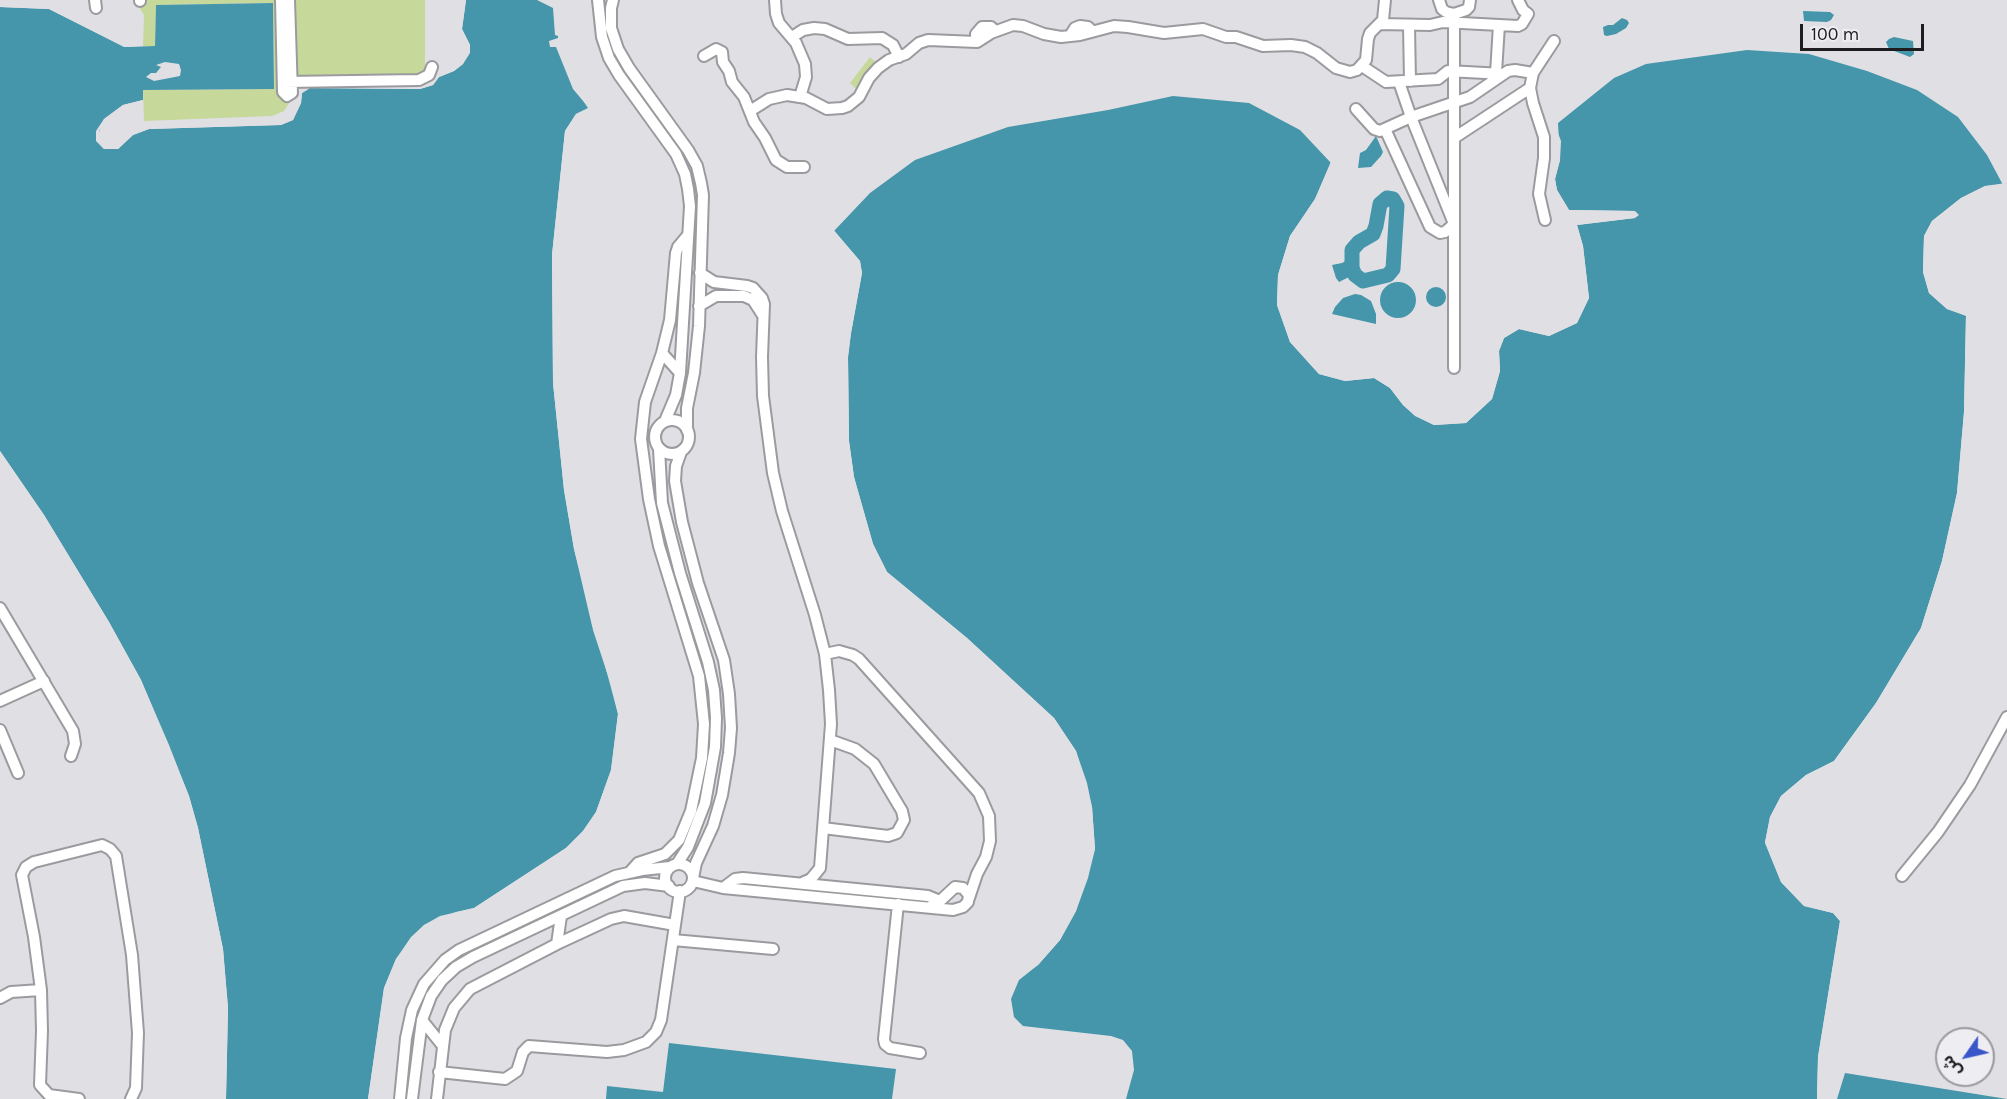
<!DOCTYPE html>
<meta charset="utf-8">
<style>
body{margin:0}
#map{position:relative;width:2007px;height:1099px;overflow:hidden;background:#e0e0e4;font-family:Karla,"Noto Sans Arabic",sans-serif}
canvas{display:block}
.north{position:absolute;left:1935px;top:1027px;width:60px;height:60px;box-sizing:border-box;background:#ededf2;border:2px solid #9a9a9e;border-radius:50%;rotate:236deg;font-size:16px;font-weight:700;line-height:24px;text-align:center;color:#1d1d1f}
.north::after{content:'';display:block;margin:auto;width:21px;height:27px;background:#3a57c9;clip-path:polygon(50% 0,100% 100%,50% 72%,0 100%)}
.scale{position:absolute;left:1800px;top:24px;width:124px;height:27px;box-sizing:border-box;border:3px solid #1d1d1f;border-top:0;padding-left:8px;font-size:18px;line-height:21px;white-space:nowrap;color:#1d1d1f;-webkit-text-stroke:4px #ededf2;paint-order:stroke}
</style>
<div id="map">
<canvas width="2007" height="1099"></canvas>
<div class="north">ش</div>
<div class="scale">100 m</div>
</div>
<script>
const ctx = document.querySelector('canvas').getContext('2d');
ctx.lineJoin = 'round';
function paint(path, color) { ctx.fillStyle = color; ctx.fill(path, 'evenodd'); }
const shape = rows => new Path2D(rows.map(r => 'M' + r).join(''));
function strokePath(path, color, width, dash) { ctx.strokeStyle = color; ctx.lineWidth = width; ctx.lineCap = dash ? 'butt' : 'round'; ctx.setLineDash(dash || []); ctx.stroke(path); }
paint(shape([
 [143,0,425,0,425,78,296,81,293,97,284,111,272,116,144,121,143,90,274,89,273,3,156,5,155,46,143,46,144,15,138,5],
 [870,57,879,65,859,92,850,83]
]), '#c6d89a');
paint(shape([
 [466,0,537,0,553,8,555,35,558,36,558,38,549,41,550,47,556,47,573,89,589,108,576,114,565,131,552,255,553,383,564,490,574,549,618,714,611,770,596,812,583,831,566,848,474,908,456,912,424,925,396,959,384,988,368,1099,226,1099,228,1008,223,949,198,828,189,796,141,680,109,622,44,515,0,451,0,7,49,9,124,47,155,46,156,5,273,3,274,89,143,90,143,100,123,105,104,119,96,140,104,149,118,149,133,135,149,129,281,125,293,120,301,103,302,93,310,88,420,89,433,85,439,77,454,71,463,64,470,45,462,29],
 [165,62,179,64,181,70,180,76,154,81,146,77,151,73,156,73,161,67,156,65],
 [1803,11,1830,12,1834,15,1831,20,1827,22,1804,21],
 [1622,18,1627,20,1629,23,1626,28,1616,34,1607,36,1604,35,1603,27,1608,25,1613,25],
 [1894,37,1913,41,1914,54,1910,57,1889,49,1886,42,1889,39],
 [1747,50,1809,54,1867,71,1917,90,1958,117,1987,155,2003,185,1985,186,1961,198,1932,221,1924,236,1923,272,1929,293,1947,309,1966,315,1964,412,1957,493,1942,561,1921,628,1876,703,1834,761,1806,775,1781,796,1770,817,1765,842,1781,882,1804,906,1833,913,1840,921,1818,1057,1817,1099,1126,1099,1134,1070,1132,1051,1123,1040,1111,1036,1023,1026,1014,1017,1011,999,1019,980,1038,965,1060,940,1076,911,1095,849,1092,807,1076,751,1054,718,967,638,887,572,873,544,854,477,849,441,848,357,851,333,862,273,860,261,834,231,870,193,915,160,1008,127,1108,110,1173,96,1249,103,1300,130,1331,163,1315,199,1290,236,1278,275,1277,305,1290,342,1319,374,1345,381,1374,378,1390,388,1403,405,1416,416,1434,425,1466,423,1492,399,1500,371,1499,351,1504,338,1519,329,1549,336,1577,323,1589,298,1583,246,1577,225,1635,218,1635,211,1569,210,1557,190,1555,179,1560,160,1558,123,1614,78,1646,64],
 [1376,136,1383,152,1381,156,1371,167,1358,168,1360,153,1366,150],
 [1351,258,1352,268,1358,278,1349,277,1339,282,1336,278,1332,265,1342,263],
 '1380 300a18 18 0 1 1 36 0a18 18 0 1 1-36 0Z',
 '1426 297a10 10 0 1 1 20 0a10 10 0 1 1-20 0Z',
 [1355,294,1361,295,1371,301,1376,314,1376,324,1332,314,1335,307,1343,298],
 [669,1043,896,1069,892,1099,606,1099,607,1086,663,1092],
 [1845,1073,2007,1099,1837,1099]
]), '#4595ab');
paint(shape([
 [463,0,466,0,462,29,470,45,470,53,463,64,454,71,439,77,433,85,420,89,310,88,302,93,301,103,293,120,281,125,149,129,133,135,118,149,104,149,96,141,96,131,104,119,123,105,143,100,143,103,124,107,106,121,99,131,99,139,105,146,116,146,132,132,149,126,280,122,291,117,298,102,299,92,309,85,420,86,431,82,438,74,461,62,467,52,467,46,459,30],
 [17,3,50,6,125,44,143,43,143,46,125,47,49,9,0,7,0,4],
 [581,95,592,108,578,116,567,132,555,255,556,383,567,490,577,549,596,629,615,687,621,714,614,770,599,813,585,833,568,851,476,911,441,919,425,927,413,939,398,960,387,989,371,1099,368,1099,384,988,396,959,411,937,424,925,440,916,474,908,566,848,583,831,596,812,611,770,618,714,612,688,593,630,574,549,564,490,553,383,552,255,565,131,576,114,588,108,580,96],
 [1556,121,1558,123,1558,133,1561,141,1560,160,1555,179,1557,190,1569,210,1635,211,1639,215,1635,218,1577,225,1583,246,1589,298,1577,323,1549,336,1519,329,1504,338,1499,351,1500,371,1492,399,1466,423,1434,425,1415,416,1403,405,1390,388,1374,378,1345,381,1319,374,1290,342,1277,305,1278,275,1290,236,1315,199,1332,159,1334,163,1329,176,1317,201,1292,237,1281,275,1280,305,1292,341,1321,371,1345,378,1375,375,1392,385,1405,403,1417,414,1435,422,1465,420,1489,398,1497,371,1496,350,1502,336,1519,326,1549,333,1575,321,1586,298,1580,246,1574,224,1634,215,1567,212,1554,191,1552,180,1557,159,1558,142,1555,133],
 [2006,183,2004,188,1985,189,1962,200,1935,223,1927,236,1926,271,1931,291,1948,307,1967,313,1969,316,1967,412,1960,494,1945,562,1923,629,1879,704,1836,763,1808,777,1783,798,1773,818,1768,842,1783,880,1806,903,1834,910,1843,921,1821,1057,1820,1099,1817,1099,1818,1057,1840,921,1833,913,1804,906,1781,882,1765,843,1770,817,1781,796,1806,775,1834,761,1876,703,1921,628,1942,561,1957,493,1964,412,1966,316,1947,309,1929,293,1923,272,1924,236,1932,221,1961,198,1985,186],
 [832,228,860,261,862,273,851,333,848,357,849,441,854,477,873,544,887,572,967,638,1054,718,1076,751,1087,783,1092,807,1095,849,1088,878,1076,911,1060,940,1038,965,1027,970,1036,963,1057,938,1074,910,1085,877,1092,849,1089,808,1084,784,1073,752,1051,720,965,640,885,574,870,545,851,478,846,441,844,384,845,356,848,333,859,273,858,262,832,233],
 [0,451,44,515,109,622,141,680,169,745,189,796,198,828,223,949,228,1008,226,1099,223,1099,225,1008,220,950,196,829,186,797,166,746,138,682,106,623,41,517,0,457]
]), '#e0e0e4');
strokePath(shape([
 [1387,198,1393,199,1397,206,1393,269,1388,275,1363,281,1355,275,1352,268,1352,250,1359,242,1373,234,1376,226,1380,204,1387,198]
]), '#4595ab', 15);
const minor = shape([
 [95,0,96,8],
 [140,0,140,1],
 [281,0,283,92,287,96,292,93,289,0],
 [598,0,602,37,609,58,619,75,676,154,685,174,688,189,690,206,680,373,676,395,665,421],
 [613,0,611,8,611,28,618,49,629,68,688,150,697,166,701,183,703,195,699,326,694,373,687,408,687,430],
 [775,0,776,14,779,23,796,43,805,64,806,77,800,97],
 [1439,0,1442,9,1446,12,1454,14,1466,10,1469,7,1470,0],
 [1380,24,1430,25,1443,22,1518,26,1522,24,1528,14,1523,10,1518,0],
 [1409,26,1410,81],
 [1070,36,1075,28,1080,26,1088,27,1092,31],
 [792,37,803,30,814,28,825,29,848,39,882,38,893,45,899,57],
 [977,42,976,34,982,27,991,27,995,31],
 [704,56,716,49,722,52,723,62,729,71,732,82,744,97,754,122,765,138,776,160,787,167,804,167],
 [1362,66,1386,82,1438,79,1448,71,1503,74],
 [1496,73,1499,25],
 [286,82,419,80,429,75,432,67],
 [1356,109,1374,129,1380,131,1411,117,1470,97,1508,71,1515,70,1533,73],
 [750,111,769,99,787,95,806,98,827,109,842,108,848,106,859,97,869,78,878,68,889,60,906,54,919,43,928,40,977,42,991,33,1013,25,1023,26,1044,34,1061,37,1080,35,1114,26,1128,27,1164,33,1203,29,1226,37,1236,37,1263,46,1291,45,1305,47,1317,53,1336,68,1350,72,1357,70,1366,60,1368,39,1370,33,1383,20,1385,0],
 [1385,129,1430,227,1440,233,1445,232,1454,224,1411,117,1399,82],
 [1454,138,1530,88],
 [1545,220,1539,194,1544,158,1544,137,1533,103,1530,88,1533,73,1554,41],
 [700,273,714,282,747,286,753,288,762,298,764,304,762,357,763,396,773,473,782,511,815,615,825,654,829,690,831,724,820,868,811,879,802,883],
 [699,306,716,296,744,296,753,300,762,314],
 [662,353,680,373],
 [1454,368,1454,14],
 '655 437a17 17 0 1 1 34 0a17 17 0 1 1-34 0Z',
 [659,449,662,503,680,573,708,662,714,690,716,718,715,747,705,803,688,847,677,864],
 [681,452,676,466,675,481,682,522,698,583,724,660,729,694,731,728,729,753,722,795,713,826,696,863,693,878],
 [0,608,73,731,75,744,71,756],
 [825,654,839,651,853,655,859,659,979,793,989,816,990,841,986,857,977,874,969,898],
 [0,701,44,681],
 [0,730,18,773],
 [823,828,888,836,897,833,904,820,902,811,874,764,855,749,830,740],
 '665 878a14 14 0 1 1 28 0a14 14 0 1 1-28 0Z',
 [629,873,638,863,665,854,679,840,691,811,702,758,704,724,699,676,659,546,649,499,641,439,645,402,662,353,670,320,676,253,678,247,688,235],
 [1902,876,1938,832,1970,785,2007,717],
 [693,881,723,888,953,910,963,907,968,902,969,895,963,888,955,887,940,901,930,907],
 [723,888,735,879,743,878,928,896,940,901],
 [898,904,884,1039,885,1044,890,1048,920,1053],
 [673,940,773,949],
 [557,944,561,916],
 [0,998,11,992,41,990],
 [422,1020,442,1045],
 [439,1072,505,1079,517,1071,523,1052,529,1046,607,1052,624,1050,646,1042,656,1032,661,1020,680,891],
 [79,1099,49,1095,40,1085,42,1031,41,990,34,937,22,875,26,867,34,862,102,845,110,849,116,856,132,955,138,1033,136,1088,131,1099],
 [400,1099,406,1038,412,1010,424,984,445,960,459,950,615,876,642,870,670,867],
 [412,1099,422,1020,431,996,442,980,456,967,473,957,623,886,645,883,669,886],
 [437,1099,445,1030,454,1008,470,989,557,944,611,919,624,916,675,925]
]);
strokePath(minor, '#9b9b9f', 14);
strokePath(minor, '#fff', 10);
</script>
